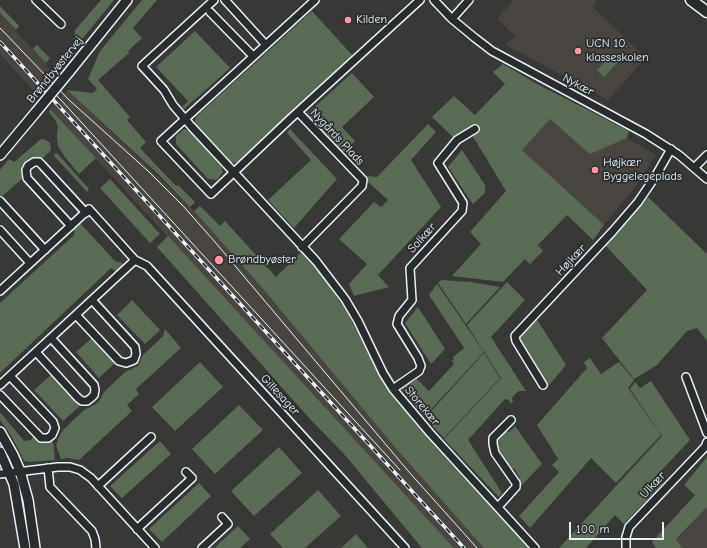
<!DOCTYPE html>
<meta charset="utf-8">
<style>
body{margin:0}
#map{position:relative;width:707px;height:548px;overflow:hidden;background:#383836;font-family:"Comic Neue",sans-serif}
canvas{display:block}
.scale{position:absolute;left:569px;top:522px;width:95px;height:18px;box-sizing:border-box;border:2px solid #e8f1f8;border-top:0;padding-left:5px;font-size:12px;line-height:14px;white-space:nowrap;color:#e8f1f8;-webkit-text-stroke:3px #2a2d2e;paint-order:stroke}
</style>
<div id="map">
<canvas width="707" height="548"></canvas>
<div class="scale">100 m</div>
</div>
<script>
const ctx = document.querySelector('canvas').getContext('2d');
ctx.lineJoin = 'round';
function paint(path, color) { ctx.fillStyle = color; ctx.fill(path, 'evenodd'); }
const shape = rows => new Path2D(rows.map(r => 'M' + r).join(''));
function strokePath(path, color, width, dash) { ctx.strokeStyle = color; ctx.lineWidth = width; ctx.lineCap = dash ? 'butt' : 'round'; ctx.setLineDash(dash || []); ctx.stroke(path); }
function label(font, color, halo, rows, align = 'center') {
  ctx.font = font + ' "Comic Neue",sans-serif'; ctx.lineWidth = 3.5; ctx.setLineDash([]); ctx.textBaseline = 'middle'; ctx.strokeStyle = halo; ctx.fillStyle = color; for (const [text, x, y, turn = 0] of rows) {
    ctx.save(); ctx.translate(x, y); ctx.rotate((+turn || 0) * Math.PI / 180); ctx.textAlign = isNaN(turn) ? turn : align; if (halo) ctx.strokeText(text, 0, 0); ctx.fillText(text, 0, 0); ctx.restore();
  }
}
paint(shape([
 [514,0,597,0,592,6,646,58,608,100,506,45,515,36,497,19],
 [0,14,46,63,51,77,36,94,0,54],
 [67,90,190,207,264,290,484,548,454,548,50,109],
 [550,119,590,153,627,138,656,155,637,185,604,225,522,150],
 [707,507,707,548,682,548,676,540]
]), '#494540');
paint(shape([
 [101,0,114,0,56,71,53,67,53,65,74,41,75,30],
 [142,0,157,0,133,28,142,38,128,51,129,53,98,80,130,117,127,120,146,142,140,148,176,186,178,185,195,202,190,207,158,174,67,90,93,93,97,89,88,79,100,51],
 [0,6,19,26,16,30,0,13],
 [312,11,353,56,239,162,230,163,195,124,195,120,197,116],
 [195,31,230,68,184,109,182,107,188,101,156,67],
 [37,45,50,58,46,63,33,49],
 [610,56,617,63,604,77,597,70],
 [503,64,537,84,629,131,627,138,590,154,550,119,522,150,604,225,593,240,567,215,538,245,543,251,530,264,525,259,503,282,452,276,481,244,470,232,506,191,472,135,455,139,432,117,454,96,475,115,505,84,493,72],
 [352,73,374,97,342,127,355,141,343,153,307,114],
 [50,109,96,158,79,174,64,156,58,146,57,136,58,128,56,121,49,112],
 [428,124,436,132,411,160,441,207,378,275,389,287,354,296,349,284,367,264,339,239,374,202,381,207,388,200,367,181,365,176,377,177],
 [184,129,190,131,221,166,223,172,217,180,208,179,176,144,176,136],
 [290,129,337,179,294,228,268,200,311,160,287,133],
 [41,139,46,140,50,143,51,150,41,160,23,173,23,178,0,198,0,170,9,159,14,162],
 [462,150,485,185,485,193,473,204,448,167],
 [57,153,89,189,87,192,55,157,54,154],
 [110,179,160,234,150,243,100,188],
 [648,197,707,254,707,341,697,328,687,331,657,365,634,379,602,338,647,290,605,245],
 [200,206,220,226,225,221,276,277,301,252,318,270,347,312,380,376,391,394,434,443,531,548,484,548,394,446,264,290,194,211],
 [80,223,115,261,122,263,122,267,117,272,111,268,0,373,0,303,74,235,75,227],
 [168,236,454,548,422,548,344,454,310,419,157,247],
 [441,280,471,282,500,287,466,324,438,283],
 [507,282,525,300,491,337,526,391,519,391,514,395,512,398,513,402,510,403,509,400,505,399,468,440,502,493,499,497,444,439,501,378,467,325],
 [437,284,484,352,424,417,401,388,417,379,429,391,454,364,452,361,454,359,453,357,464,348,429,295],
 [132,300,160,330,145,344,117,315],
 [418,307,445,349,431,364,405,323],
 [536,318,566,365,545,390,515,341],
 [165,329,181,348,136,389,139,394,127,405,132,411,79,460,68,458,61,459,56,445,60,435,64,429,84,410,96,404,100,400,104,392,125,372,138,366,143,355,163,336],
 [93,337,116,362,99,378,76,352],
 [484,353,500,378,444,438,425,418],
 [590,358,601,374,619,362,634,380,628,388,661,435,616,483,591,458,530,528,519,516,559,472,552,465,558,459,537,425,587,368,584,362],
 [200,362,223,387,175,431,152,407],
 [52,374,81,405,63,421,34,390],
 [651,381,690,440,656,476,663,483,624,524,615,515,586,548,559,548,662,436,630,389,635,382,640,388],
 [239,405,263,430,215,474,192,449],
 [0,412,24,441,31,440,33,437,38,441,47,442,54,436,53,442,55,460,30,462,24,461,12,437,0,420],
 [515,426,542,464,519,488,518,480,520,478,514,468,511,470,497,448,496,443,498,439,505,431,509,432],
 [160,441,171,454,122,498,110,486],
 [279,447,302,473,254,516,231,491],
 [707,457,707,507,676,539,682,548,656,548,652,542,695,495,684,485],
 [199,483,211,496,162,542,149,529],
 [318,490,341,516,305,548,283,548,270,534],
 [238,526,250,539,240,548,214,548],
 [356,534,368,548,341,548]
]), '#5a6b55');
const minor = shape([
 [36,0,61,24],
 [214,0,142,66,164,90,173,105,191,126,316,261,345,299,358,321,383,373,393,389,430,433,535,548],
 [225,0,266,45],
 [315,0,161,141,211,194,290,119,420,0],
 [434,0,452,19,475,38,492,51,646,134,679,155,707,179],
 [210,12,253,56],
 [452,19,469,0],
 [298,112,363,180,362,186,302,247],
 [695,167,707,155],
 [0,201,45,250],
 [71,226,27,178,26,170,28,166,34,162,39,162,42,165,86,213],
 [0,230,30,263],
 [0,291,89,209,135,260,147,266,405,548],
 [76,315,119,361,126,363,134,360,136,354,135,347,92,300],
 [36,352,78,398,82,401,87,401,91,398,94,395,95,390,94,385,51,338],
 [686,377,707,433],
 [0,385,135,260],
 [543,385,516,341,515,336,613,231,638,202,655,177,671,149],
 [393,389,419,371,421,366,418,358,397,324,399,316,412,300,410,268,462,211,463,203,438,163,457,140,475,129],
 [0,395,41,438,48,438,52,435,55,428,53,422,10,376],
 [48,468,50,487,92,531,95,539,96,548],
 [0,474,58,467,70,467,80,470,91,478,155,548],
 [98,486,151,437],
 [498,507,516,487,516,483,495,453,493,444,493,438,511,420],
 [137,529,192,478,186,472],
 [202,548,228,524,222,517],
 [626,548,626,537,629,527,705,447,707,442]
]);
const tertiary = shape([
 [69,72,127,0],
 [0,155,36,112],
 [0,432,13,455,20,471,28,500,35,548],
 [0,452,14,484,25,548]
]);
const secondary = shape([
 [691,0,707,12]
]);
strokePath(minor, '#e8f1f8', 10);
strokePath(tertiary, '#e8f1f8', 12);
strokePath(secondary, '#e8f1f8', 13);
strokePath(minor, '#2a2d2e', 7);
strokePath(tertiary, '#2a2d2e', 9);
strokePath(secondary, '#2a2d2e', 10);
strokePath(shape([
 [0,28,68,99,148,171,184,207,215,242,409,472,477,548],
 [49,87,400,470]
]), '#e8f1f8', 1);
const rail = shape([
 [0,42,464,548]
]);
strokePath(rail, '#e8f1f8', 3.5);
strokePath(rail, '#2a2d2e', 2, [6]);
const tertiaryBridge = shape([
 [36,112,69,72]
]);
strokePath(tertiaryBridge, '#e8f1f8', 12, []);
strokePath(tertiaryBridge, '#2a2d2e', 9);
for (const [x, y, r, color] of [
 [348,20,4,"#ff9aa2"],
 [578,51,4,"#ff9aa2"],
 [595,170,4,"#ff9aa2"],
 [219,260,5,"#ff9aa2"]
]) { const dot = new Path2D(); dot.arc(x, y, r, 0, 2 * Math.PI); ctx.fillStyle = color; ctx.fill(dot); strokePath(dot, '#2a2d2e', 1.5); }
label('12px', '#e8f1f8', '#2a2d2e', [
 ["Kilden",356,20],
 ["UCN 10.",586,44],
 ["klasseskolen",586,58],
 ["Højkær",603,163],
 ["Byggelegeplads",603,177],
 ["Brøndbyøster",228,260]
], 'left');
label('12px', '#e8f1f8', '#2a2d2e', [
 ["Brøndbyøstervej",55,70,-51],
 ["Nykær",578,85,28],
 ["Nygårds Plads",337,137,47],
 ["Solkær",422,238,-48],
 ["Højkær",571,260,-47],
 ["Gillesager",280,395,47],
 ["Storekær",422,406,50],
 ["Ulkær",653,485,-47]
]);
</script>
